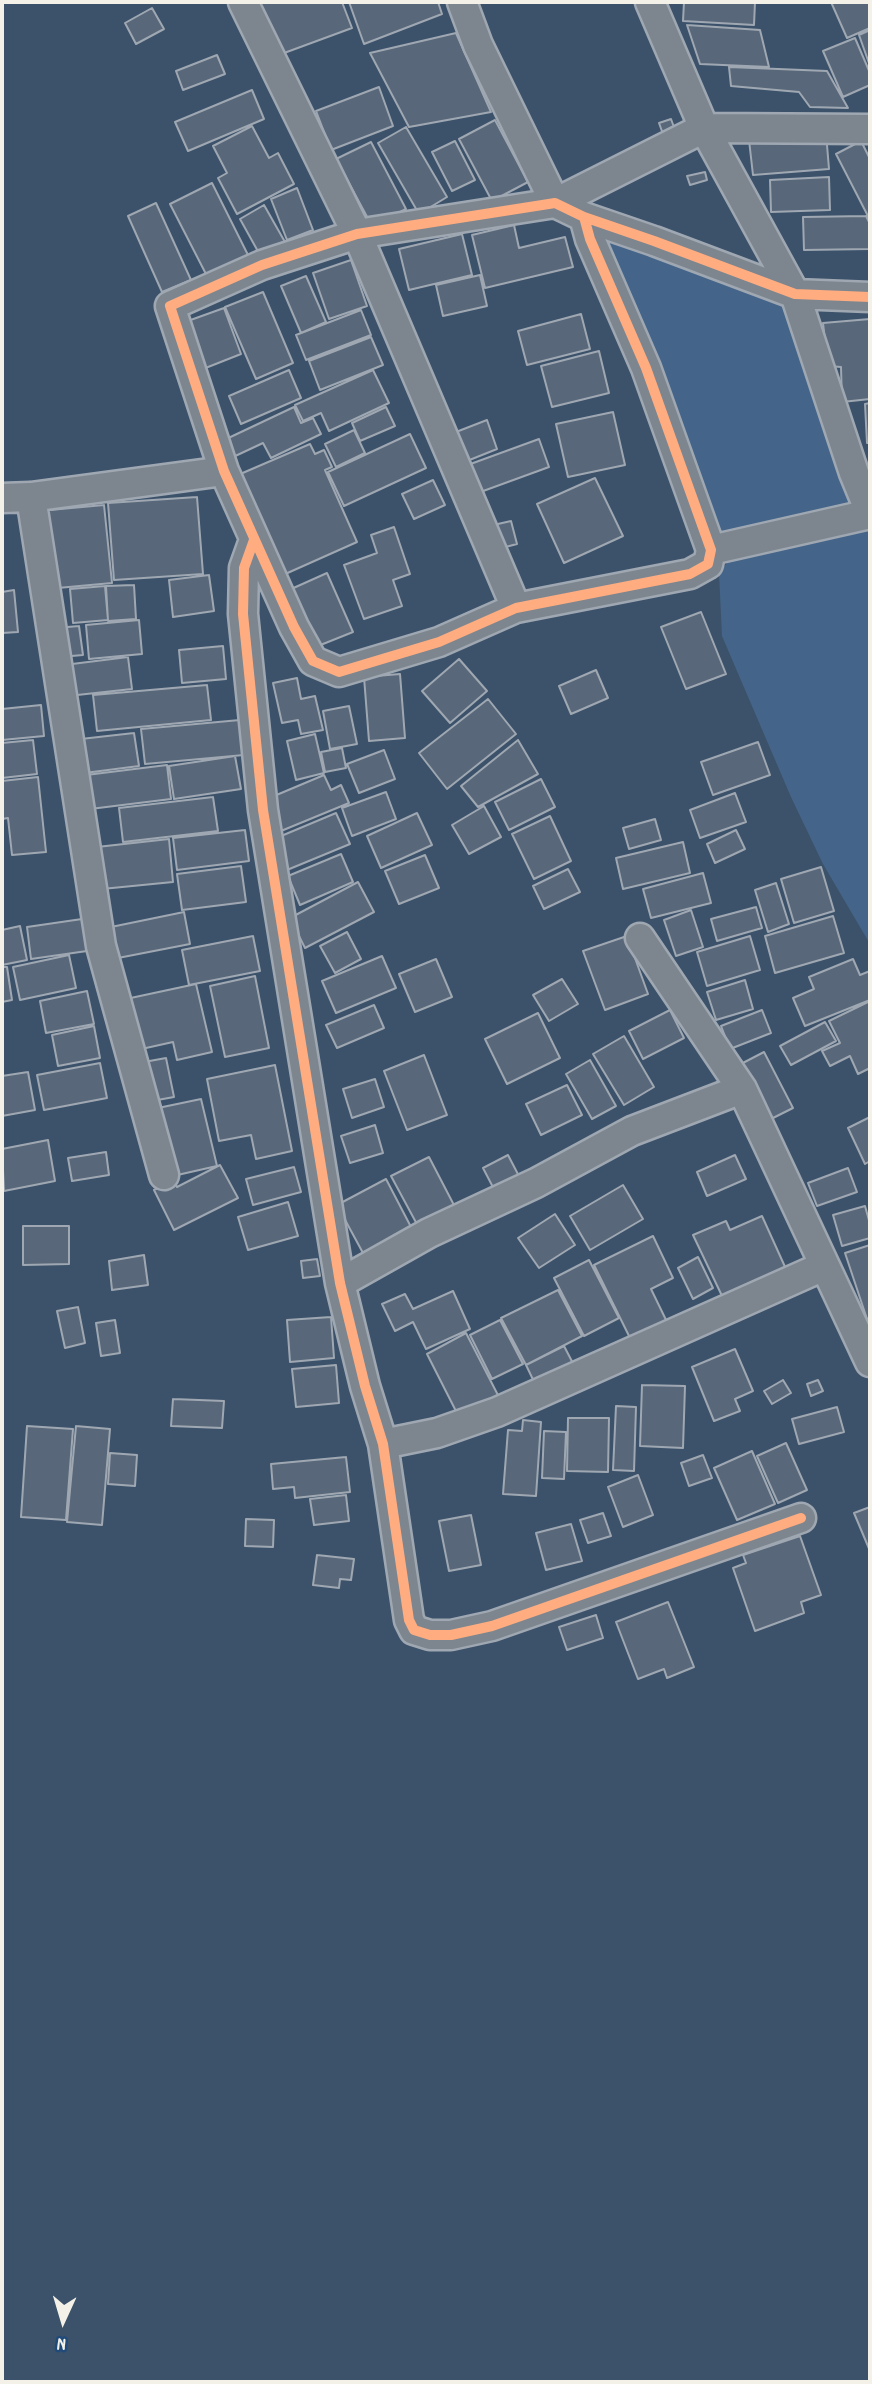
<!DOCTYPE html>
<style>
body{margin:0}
#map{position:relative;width:872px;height:2384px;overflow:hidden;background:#3c526a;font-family:Dekko,sans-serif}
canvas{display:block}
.frame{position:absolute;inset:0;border:4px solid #f4f1e8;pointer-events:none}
.north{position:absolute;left:28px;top:2286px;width:70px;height:70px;-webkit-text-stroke:5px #1f4a7a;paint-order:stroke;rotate:184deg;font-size:19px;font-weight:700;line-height:28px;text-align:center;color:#f4f1e8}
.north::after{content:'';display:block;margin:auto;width:24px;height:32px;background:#f4f1e8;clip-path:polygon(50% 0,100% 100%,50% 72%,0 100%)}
</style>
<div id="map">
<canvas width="872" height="2384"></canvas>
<div class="frame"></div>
<div class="north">N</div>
</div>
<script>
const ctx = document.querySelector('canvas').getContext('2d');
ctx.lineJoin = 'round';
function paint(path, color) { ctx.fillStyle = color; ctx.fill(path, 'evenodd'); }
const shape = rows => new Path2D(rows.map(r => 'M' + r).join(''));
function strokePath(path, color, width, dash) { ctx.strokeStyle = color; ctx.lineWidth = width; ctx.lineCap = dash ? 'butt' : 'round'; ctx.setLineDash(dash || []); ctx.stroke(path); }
paint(shape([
 [594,231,788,300,858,505,716,542],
 [869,529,870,533,870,944,823,864,791,797,722,636,719,573,730,559]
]), '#446589');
const building = shape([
 [262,2,342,2,352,28,276,56,257,4,262,2],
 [349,2,438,2,442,14,364,44,349,2],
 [684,2,755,2,754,25,683,21,684,2],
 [831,2,869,2,870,28,847,38,831,2],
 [152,8,164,29,136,44,125,23,152,8],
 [687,25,760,30,769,67,700,64,687,25],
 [870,30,870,66,859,35,870,30],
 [456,33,491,112,409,127,370,53,456,33],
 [855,38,870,73,870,85,843,97,823,51,855,38],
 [217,55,225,74,183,90,176,71,217,55],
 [729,67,827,71,848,108,810,107,799,92,731,86,729,67],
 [379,87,393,126,331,150,316,111,379,87],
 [252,90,264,119,188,151,175,122,252,90],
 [671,119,675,130,663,134,659,123,671,119],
 [495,120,528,182,492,201,459,139,495,120],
 [252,126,269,158,278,153,294,184,237,214,218,178,227,173,213,146,252,126],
 [406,127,447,197,419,214,378,143,406,127],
 [826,133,829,169,753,175,749,140,826,133],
 [455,141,475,180,452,191,432,152,455,141],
 [861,141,870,159,870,220,836,154,861,141],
 [371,142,406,209,372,226,336,159,371,142],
 [705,172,707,180,690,185,687,176,705,172],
 [829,177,830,210,771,212,770,180,829,177],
 [212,183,249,257,208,278,170,204,212,183],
 [297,188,313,230,287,240,271,199,297,188],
 [156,203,191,280,162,292,128,216,156,203],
 [264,205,285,242,260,255,240,219,264,205],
 [866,216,870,224,870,249,804,250,803,217,866,216],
 [514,225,519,248,565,237,573,267,485,288,472,235,514,225],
 [462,234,472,275,409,290,399,249,462,234],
 [351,260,367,306,329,319,313,273,351,260],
 [480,275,487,306,443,316,436,285,480,275],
 [306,276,326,322,301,333,281,286,306,276],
 [263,292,293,363,256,379,225,307,263,292],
 [224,308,241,354,203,369,185,322,224,308],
 [361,310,371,335,306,360,296,335,361,310],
 [581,314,590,349,527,365,518,331,581,314],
 [870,319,870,399,842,402,841,367,828,366,823,323,870,319],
 [371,337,383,365,320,390,309,361,371,337],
 [599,351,609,393,552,407,541,366,599,351],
 [289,370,301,398,241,424,229,396,289,370],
 [373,370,389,403,329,431,321,413,303,421,295,405,373,370],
 [870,403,870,443,867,443,865,404,870,403],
 [294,407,301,423,313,418,321,434,271,458,263,443,231,458,222,441,294,407],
 [386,407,395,426,360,441,352,423,386,407],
 [613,412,625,465,568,477,556,424,613,412],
 [487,420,497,449,467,461,456,432,487,420],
 [354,430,365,453,336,467,325,444,354,430],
 [410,434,426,468,344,506,328,472,410,434],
 [539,439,549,467,475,494,465,466,539,439],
 [310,444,315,454,324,450,332,467,325,470,357,542,283,575,238,475,310,444],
 [595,478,623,536,564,563,537,504,595,478],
 [433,480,445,505,414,519,402,494,433,480],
 [197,497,203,574,114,580,108,503,197,497],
 [104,505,112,583,47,589,39,511,104,505],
 [511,521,517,544,494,550,489,526,511,521],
 [394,527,410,574,393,580,402,606,364,619,344,565,377,553,371,535,394,527],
 [327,573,353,632,313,648,289,590,327,573],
 [209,575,214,611,173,617,169,580,209,575],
 [134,585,136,619,108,621,106,586,134,585],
 [105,586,108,620,73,623,70,589,105,586],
 [14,590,18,632,2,633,2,592,14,590],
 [701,612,726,674,686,689,661,627,701,612],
 [139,620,142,654,89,659,86,625,139,620],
 [79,626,83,655,60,657,56,628,79,626],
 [223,646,226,679,182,683,179,650,223,646],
 [128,657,132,689,68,696,64,665,128,657],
 [459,659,487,691,450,723,422,691,459,659],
 [596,670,608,698,571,714,559,686,596,670],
 [400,674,405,738,369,741,364,677,400,674],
 [297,678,301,699,315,696,323,730,301,734,298,720,282,723,273,683,297,678],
 [207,685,211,720,97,731,93,695,207,685],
 [488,699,516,734,447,789,419,753,488,699],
 [41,705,44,736,2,740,2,709,41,705],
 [349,706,357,744,330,749,323,711,349,706],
 [240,720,244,755,145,764,141,729,240,720],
 [134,733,139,766,77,774,72,740,134,733],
 [315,734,324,773,296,780,287,741,315,734],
 [33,740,37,774,2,778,2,743,33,740],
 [518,740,538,774,478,807,461,786,518,740],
 [758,742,770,775,713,795,701,762,758,742],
 [342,748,346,768,325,772,321,752,342,748],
 [384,750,395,779,359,793,347,764,384,750],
 [235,756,241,789,174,799,169,766,235,756],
 [167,765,171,799,82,810,78,776,167,765],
 [324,775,331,790,341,785,349,803,281,831,267,799,324,775],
 [38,777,46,852,12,855,8,818,2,819,2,781,38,777],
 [541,779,555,807,509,830,495,802,541,779],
 [386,792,396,819,352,836,342,808,386,792],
 [735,793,746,822,700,838,690,810,735,793],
 [213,797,218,831,123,842,119,808,213,797],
 [484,806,501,837,469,854,452,825,484,806],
 [336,813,350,844,287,870,274,839,336,813],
 [417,813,432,845,381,868,367,836,417,813],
 [550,816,571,861,534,879,512,834,550,816],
 [655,819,661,840,629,849,623,828,655,819],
 [245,830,249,861,177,870,173,838,245,830],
 [736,830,745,849,715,863,707,844,736,830],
 [169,839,173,882,102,889,97,847,169,839],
 [683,842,690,873,623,889,616,858,683,842],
 [341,854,353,882,300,905,288,876,341,854],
 [425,855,439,888,399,904,385,871,425,855],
 [241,866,246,902,182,910,177,874,241,866],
 [821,867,834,911,794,923,781,879,821,867],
 [568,869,580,892,544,909,533,886,568,869],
 [703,873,711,903,651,918,643,889,703,873],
 [358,882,374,912,305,948,290,918,358,882],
 [776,883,789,924,768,932,755,890,776,883],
 [756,907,762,928,717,941,711,919,756,907],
 [691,910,703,947,676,956,664,920,691,910],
 [184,912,190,944,118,958,111,927,184,912],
 [833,916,844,953,775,973,765,936,833,916],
 [82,919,87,951,31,959,27,927,82,919],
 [20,926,27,960,2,965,2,930,20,926],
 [347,932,361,959,335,973,320,946,347,932],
 [253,936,260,971,189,985,182,950,253,936],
 [627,936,648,994,605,1010,583,951,627,936],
 [750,936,760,970,707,986,697,952,750,936],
 [69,955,76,988,20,1000,13,967,69,955],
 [382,956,396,988,336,1013,322,981,382,956],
 [436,959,452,997,415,1012,399,974,436,959],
 [853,959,860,975,870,971,870,1000,805,1026,793,998,814,989,809,977,853,959],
 [2,967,7,967,12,1000,2,1002,2,967],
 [255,976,269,1048,225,1057,210,986,255,976],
 [562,979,578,1004,549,1021,533,995,562,979],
 [745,980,753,1009,716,1020,707,992,745,980],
 [196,984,212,1052,177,1060,173,1042,137,1050,126,999,196,984],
 [87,991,94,1024,46,1033,40,1001,87,991],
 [870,1001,870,1068,858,1074,850,1056,830,1066,822,1051,840,1043,829,1021,870,1001],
 [374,1005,384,1028,337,1048,326,1025,374,1005],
 [670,1010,684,1038,643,1059,629,1031,670,1010],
 [762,1010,771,1033,730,1049,721,1026,762,1010],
 [538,1013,560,1058,507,1084,485,1039,538,1013],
 [825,1022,836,1041,791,1065,780,1046,825,1022],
 [94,1026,100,1058,58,1066,52,1035,94,1026],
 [624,1036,654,1087,624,1105,593,1054,624,1036],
 [764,1052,793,1108,767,1121,739,1065,764,1052],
 [424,1055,447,1115,407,1130,384,1071,424,1055],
 [166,1058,174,1097,152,1101,144,1062,166,1058],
 [590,1060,616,1106,592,1119,566,1074,590,1060],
 [100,1063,107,1098,44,1110,37,1075,100,1063],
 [275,1065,292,1151,256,1159,251,1135,219,1141,207,1079,275,1065],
 [28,1072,35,1110,2,1116,2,1076,28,1072],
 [375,1079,384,1107,352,1118,343,1089,375,1079],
 [567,1085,582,1115,541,1135,526,1104,567,1085],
 [201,1099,217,1166,173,1176,158,1108,201,1099],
 [870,1117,870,1161,865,1164,848,1128,870,1117],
 [375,1125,383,1153,350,1163,341,1136,375,1125],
 [48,1140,55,1181,4,1191,2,1149,48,1140],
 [106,1152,109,1175,72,1181,68,1158,106,1152],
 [508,1155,521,1180,496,1193,483,1168,508,1155],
 [735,1155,746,1179,707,1196,697,1172,735,1155],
 [429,1157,456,1209,419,1228,391,1176,429,1157],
 [220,1165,238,1198,174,1230,154,1190,173,1180,177,1187,220,1165],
 [294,1167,301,1192,253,1205,246,1179,294,1167],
 [848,1168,857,1192,817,1206,808,1183,848,1168],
 [386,1179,411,1227,363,1253,337,1205,386,1179],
 [623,1185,643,1219,590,1250,570,1216,623,1185],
 [288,1202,298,1236,248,1250,238,1217,288,1202],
 [865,1206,870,1224,870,1238,842,1246,833,1215,865,1206],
 [555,1214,575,1245,539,1268,518,1238,555,1214],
 [762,1216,786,1269,723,1298,693,1235,726,1221,730,1230,762,1216],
 [23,1226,69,1226,69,1264,23,1265,23,1226],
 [653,1236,673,1278,651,1289,668,1324,632,1342,594,1265,653,1236],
 [870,1245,870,1318,867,1319,845,1253,870,1245],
 [144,1255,148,1285,112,1290,109,1261,144,1255],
 [698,1257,713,1288,693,1299,678,1268,698,1257],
 [317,1259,320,1276,303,1278,301,1261,317,1259],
 [589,1260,619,1318,584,1336,554,1278,589,1260],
 [558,1290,582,1336,526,1365,501,1318,558,1290],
 [453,1291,470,1329,426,1349,413,1322,395,1331,382,1304,405,1294,413,1309,453,1291],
 [78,1307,85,1343,65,1348,57,1311,78,1307],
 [331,1317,334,1358,290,1362,287,1320,331,1317],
 [115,1320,120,1353,101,1356,96,1323,115,1320],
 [500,1320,523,1364,492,1379,470,1335,500,1320],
 [466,1333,501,1401,461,1421,427,1354,466,1333],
 [564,1346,577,1371,538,1390,526,1365,564,1346],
 [735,1349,753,1391,735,1399,740,1411,714,1421,692,1367,735,1349],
 [336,1365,339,1403,296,1407,292,1369,336,1365],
 [783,1380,791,1393,772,1404,764,1391,783,1380],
 [818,1380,823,1391,811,1396,807,1384,818,1380],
 [642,1385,685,1386,683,1448,640,1446,642,1385],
 [173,1399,224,1401,222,1428,171,1426,173,1399],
 [616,1406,636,1407,634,1471,613,1470,616,1406],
 [837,1407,844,1432,799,1444,792,1419,837,1407],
 [568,1418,609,1418,608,1472,567,1471,568,1418],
 [523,1420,541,1422,536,1496,503,1494,508,1430,522,1431,523,1420],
 [27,1426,73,1429,66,1520,21,1517,27,1426],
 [76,1426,110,1429,102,1525,67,1522,76,1426],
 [544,1431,566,1432,564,1479,542,1478,544,1431],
 [786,1443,807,1490,778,1503,757,1456,786,1443],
 [752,1451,775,1504,737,1520,714,1468,752,1451],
 [110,1453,137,1455,135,1486,108,1484,110,1453],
 [703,1455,712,1478,689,1486,681,1463,703,1455],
 [346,1457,350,1492,295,1498,294,1487,273,1489,271,1464,346,1457],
 [638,1475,653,1515,623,1527,608,1487,638,1475],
 [346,1495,349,1521,314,1525,310,1499,346,1495],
 [870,1507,870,1551,854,1513,870,1507],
 [603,1513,611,1536,588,1543,580,1520,603,1513],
 [471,1515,481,1565,449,1571,439,1521,471,1515],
 [246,1519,274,1520,273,1547,245,1546,246,1519],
 [571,1524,582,1561,546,1570,536,1533,571,1524],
 [800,1536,821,1595,801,1602,804,1613,755,1631,733,1568,746,1563,743,1555,800,1536],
 [317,1555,354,1559,351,1580,340,1579,339,1588,313,1585,317,1555],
 [668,1602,694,1667,667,1678,664,1669,638,1679,616,1622,668,1602],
 [596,1615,603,1638,567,1650,559,1627,596,1615]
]);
paint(building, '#586779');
strokePath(building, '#9fa8b2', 2);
const minor = shape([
 [243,2,357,234,516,608],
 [462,2,478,45,555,203,704,128,870,129],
 [650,2,704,128,795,294,854,473,870,512],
 [584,217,590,239,646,368,711,550,708,564,690,574,516,608,439,642,339,672,313,661,294,627,224,471,170,306,262,265,357,234,555,203,584,217,654,241,795,294,870,297],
 [31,497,101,946,164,1175],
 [2,498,31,497,224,471],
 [254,540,244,568,243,614,263,810,340,1283,365,1386,383,1444,409,1620,414,1630,430,1635,451,1635,492,1626,801,1518],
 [711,550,870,514],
 [640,938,742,1089,870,1362],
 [340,1283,429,1233,536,1183,632,1131,742,1089],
 [383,1444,437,1433,497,1412,824,1266]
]);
strokePath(minor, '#9fa8b2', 33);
strokePath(minor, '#7d868e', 28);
strokePath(shape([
 [584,217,590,239,646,368,711,550,708,564,690,574,516,608,439,642,339,672,313,661,294,627,224,471,170,306,262,265,357,234,555,203,584,217,654,241,795,294,870,297],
 [254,540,244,568,243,614,263,810,340,1283,365,1386,383,1444,409,1620,414,1630,430,1635,451,1635,492,1626,801,1518]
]), '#ffac80', 10);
</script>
